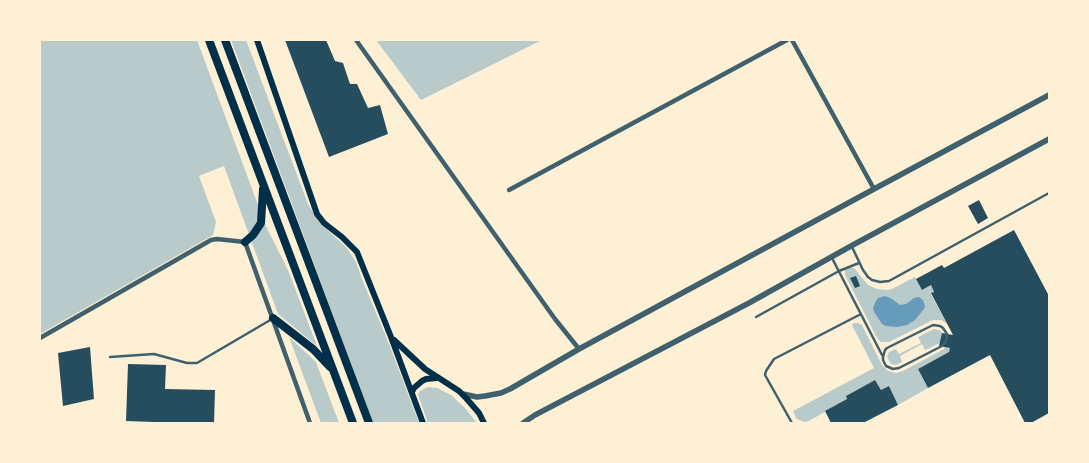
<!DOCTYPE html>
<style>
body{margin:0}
#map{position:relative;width:1089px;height:463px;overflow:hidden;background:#fdf0d5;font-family:Mulish,sans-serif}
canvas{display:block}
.frame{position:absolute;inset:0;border:41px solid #fdf0d5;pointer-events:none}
</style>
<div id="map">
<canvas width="1089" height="463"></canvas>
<div class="frame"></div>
</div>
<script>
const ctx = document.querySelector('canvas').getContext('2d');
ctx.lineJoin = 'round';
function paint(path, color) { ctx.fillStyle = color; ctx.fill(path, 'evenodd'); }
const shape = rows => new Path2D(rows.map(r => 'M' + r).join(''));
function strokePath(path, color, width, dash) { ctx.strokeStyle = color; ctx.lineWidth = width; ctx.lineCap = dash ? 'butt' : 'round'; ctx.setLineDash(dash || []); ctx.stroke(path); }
paint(shape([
 [40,40,197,40,265,224,288,270,317,346,278,314,224,166,199,176,216,222,213,235,40,334],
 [231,40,246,40,308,204,319,222,346,247,356,262,362,279,389,344,419,423,373,423],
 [376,40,542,40,421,100],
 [851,267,855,269,868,285,877,289,887,290,892,289,915,277,922,290,931,285,934,292,931,294,947,324,941,320,933,320,889,342,881,342,877,338,845,275,845,270],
 [854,323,858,323,862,325,882,365,888,371,896,373,903,371,944,349,945,347,950,348,949,352,918,369,928,388,898,405,889,386,881,390,875,380,846,396,847,399,809,421,805,422,799,420,796,418,793,411,874,368,852,325],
 [934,329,939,330,943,333,944,336,942,342,925,350,922,344,900,356,902,362,896,365,891,364,887,357,889,352,896,349,899,354,921,343,918,337],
 [289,337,316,362,339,423,321,423],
 [428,387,437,388,451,395,465,408,477,423,428,423,418,395,420,391]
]), '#b9caca');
paint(shape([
 [885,296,892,299,900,305,906,304,914,298,919,297,923,300,925,306,924,309,915,320,907,325,897,327,886,326,882,324,874,312,873,308,876,301,878,298]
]), '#669bbc');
paint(shape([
 [285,40,326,40,335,61,343,63,350,84,357,84,368,108,380,105,388,134,329,157],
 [979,200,988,218,978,224,968,206],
 [1014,230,1049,296,1049,413,1031,423,1025,423,990,355,928,388,918,369,949,352,950,348,939,346,942,333,953,335,931,293,934,292,931,285,922,290,916,279,942,265,944,268],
 [856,276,860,286,855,288,850,278],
 [90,347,94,399,63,406,58,353],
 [128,364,166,365,165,389,215,390,214,423,154,423,154,422,126,421],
 [875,380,881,390,889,386,898,405,863,423,831,423,825,411,847,399,846,396]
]), '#264d5e');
strokePath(shape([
 [852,247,863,270,868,277,872,280,880,282,889,281,1049,193],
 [832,258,882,355],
 [756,317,839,271,859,263],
 [933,325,940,326,943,328,947,334,946,341,942,346,899,368,893,369,886,366,883,360,883,357,885,350,887,348,933,325],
 [110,357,154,354,187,363,197,363,272,319],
 [792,423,765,375,766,371,774,359,861,314]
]), '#3f606c', 2.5);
strokePath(shape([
 [356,40,555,319,579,349],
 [792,40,874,189],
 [509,190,787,40],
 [40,338,211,240,217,239,245,242,310,423]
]), '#3f606c', 4.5);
strokePath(shape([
 [463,394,477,397,485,396,501,393,510,389,579,349,874,189,1049,95],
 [523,423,535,415,749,303,851,246,1049,139]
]), '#3f606c', 5.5);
strokePath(shape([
 [257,40,317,214,324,223,342,237,357,252,391,337,423,423],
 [394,340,425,369,459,391,466,398,479,413,484,423],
 [412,392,414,388,422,381,426,379,437,378]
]), '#003049', 6);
strokePath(shape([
 [209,40,353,423],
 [225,40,369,423],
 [245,242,253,235,261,223,263,189],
 [273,318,313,349,330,367]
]), '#003049', 8);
</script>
